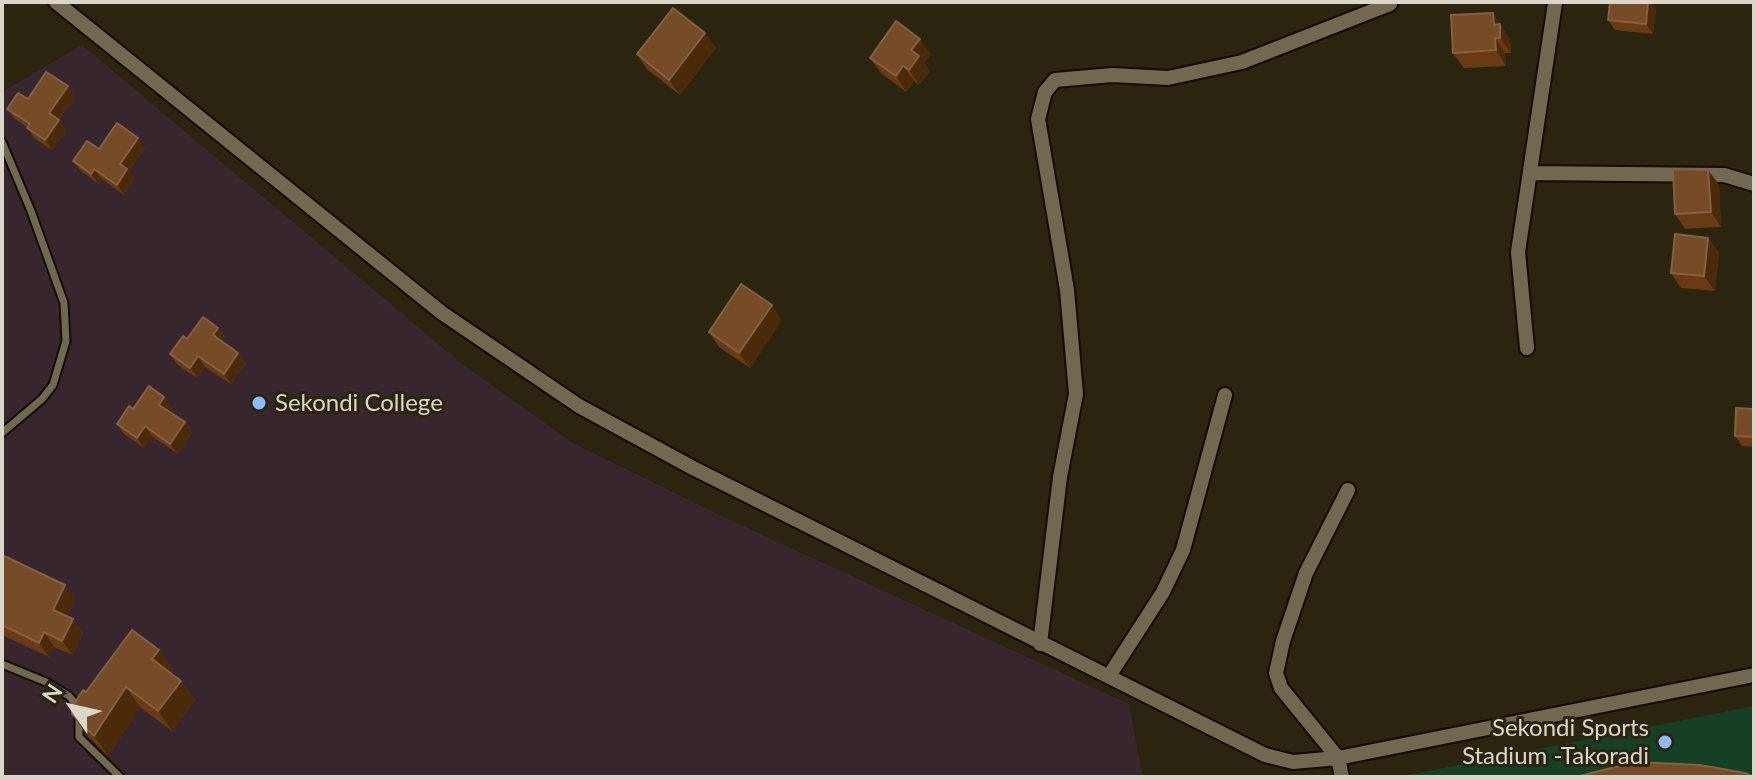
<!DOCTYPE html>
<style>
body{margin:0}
#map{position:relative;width:1756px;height:779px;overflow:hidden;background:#2b240e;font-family:Lato,sans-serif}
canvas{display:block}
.frame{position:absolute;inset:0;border:4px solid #dbd6c9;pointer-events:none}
.north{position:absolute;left:32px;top:667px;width:80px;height:80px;-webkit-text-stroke:6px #2b240e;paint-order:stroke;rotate:304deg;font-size:22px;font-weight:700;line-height:32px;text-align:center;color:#dbd6c9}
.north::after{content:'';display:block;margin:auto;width:28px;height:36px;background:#dbd6c9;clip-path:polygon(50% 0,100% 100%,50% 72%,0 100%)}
</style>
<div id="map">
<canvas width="1756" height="779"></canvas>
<div class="frame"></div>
<div class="north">N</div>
</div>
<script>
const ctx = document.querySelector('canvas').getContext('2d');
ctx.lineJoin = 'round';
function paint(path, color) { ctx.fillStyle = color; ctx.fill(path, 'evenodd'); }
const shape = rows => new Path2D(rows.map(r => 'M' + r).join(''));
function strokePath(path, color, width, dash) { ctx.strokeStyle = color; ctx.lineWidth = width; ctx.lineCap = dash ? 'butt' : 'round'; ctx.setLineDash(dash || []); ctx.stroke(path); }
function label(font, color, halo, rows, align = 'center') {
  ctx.font = font + ' Lato,sans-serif'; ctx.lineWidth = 6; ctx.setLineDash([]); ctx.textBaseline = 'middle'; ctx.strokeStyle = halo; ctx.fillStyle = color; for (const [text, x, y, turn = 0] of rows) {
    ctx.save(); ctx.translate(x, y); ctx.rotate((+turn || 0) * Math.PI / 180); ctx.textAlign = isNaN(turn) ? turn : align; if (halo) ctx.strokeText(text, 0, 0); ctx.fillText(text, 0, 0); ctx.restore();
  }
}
paint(shape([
 [82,45,461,363,573,443,728,519,1129,704,1143,777,2,777,2,92]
]), '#37262e');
paint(shape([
 [1754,706,1754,777,1398,777]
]), '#154026');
const lane = shape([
 [2,433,42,399,53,385,66,341,64,303,31,211,2,142],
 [2,664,46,682,69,696,79,708,79,737,120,777]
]);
const street = shape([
 [56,2,442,313,579,406,693,468,1265,755,1293,762,1338,758,1754,675],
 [1530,173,1724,175,1754,184],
 [1527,348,1518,252,1555,3],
 [1040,644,1060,477,1076,394,1067,290,1038,119,1045,92,1055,80,1112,75,1168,78,1242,62,1390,4],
 [1109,676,1163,592,1183,550,1225,395],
 [1342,777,1338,758,1281,688,1276,673,1283,641,1306,573,1348,490]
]);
strokePath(lane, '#140c00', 11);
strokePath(street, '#140c00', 18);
strokePath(lane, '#716851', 7);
strokePath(street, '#716851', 14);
paint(shape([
 [1656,8,1653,34,1615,30,1608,20],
 [1493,13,1510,40,1511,53,1505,53,1506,66,1464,68,1453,53],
 [705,33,716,48,680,95,647,69,637,54],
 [931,54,924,63,930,71,919,85,914,81,906,92,881,73,870,58],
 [75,96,59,120,66,130,52,150,34,138,27,127,15,119,7,109,28,99],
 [145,148,129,171,134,179,124,195,102,179,99,184,81,171,73,161,99,149],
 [1708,170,1719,185,1721,227,1685,229,1675,214],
 [1708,238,1719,253,1715,291,1681,288,1671,273],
 [782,320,750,368,719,347,709,332],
 [218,328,225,338,222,342,238,353,246,363,231,384,205,367,197,378,177,364,170,354,187,339],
 [172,407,169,411,185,422,192,433,178,454,152,436,144,448,124,434,117,424,133,409],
 [1754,409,1754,447,1742,446,1735,436],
 [2,555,75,599,67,616,73,619,83,633,73,655,54,647,49,657,2,635],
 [159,650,173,670,171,673,181,681,195,700,172,731,140,707,108,756,86,734,72,714,86,692]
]), '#693a15');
paint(shape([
 [1648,2,1652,2,1656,8,1653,34,1646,24],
 [1493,13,1510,40,1511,53,1500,38,1494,25],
 [705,33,716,48,680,95,669,80],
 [1495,38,1505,53,1506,66,1496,50],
 [920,39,931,54,924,63,930,71,919,85,909,70,911,50],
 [903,66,914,81,906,92,896,76],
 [68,86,75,96,56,123,49,113],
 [59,120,66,130,52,150,45,140],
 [138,138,145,148,129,171,134,179,124,195,117,185,120,164],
 [94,169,102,179,99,184,91,174],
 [1708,170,1719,185,1721,227,1711,212],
 [1708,238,1719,253,1715,291,1704,276],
 [772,305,782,320,750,368,739,353],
 [218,328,225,338,220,346,213,335],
 [238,353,246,363,231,384,224,374],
 [198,356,205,367,197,378,190,368],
 [164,397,172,407,166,415,159,405],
 [185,422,192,433,178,454,170,444],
 [145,426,152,436,144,448,137,438],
 [65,585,75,599,63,624,53,610],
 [73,619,83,633,73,655,62,641],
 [44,632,54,647,49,657,39,643],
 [159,650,173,670,166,679,152,659],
 [181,681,195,700,172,731,158,711],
 [126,687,140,707,108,756,94,736]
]), '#4b2a0a');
const building = shape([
 [1610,2,1648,2,1646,24,1608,20,1610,2],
 [673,8,705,33,669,80,637,54,673,8],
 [1493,13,1494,25,1500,24,1500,38,1495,38,1496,50,1453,53,1451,15,1493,13],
 [896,21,920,39,911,50,919,56,909,70,903,66,896,76,870,58,896,21],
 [46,72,68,86,49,113,59,120,45,140,27,128,30,124,7,109,18,93,28,99,46,72],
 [117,123,138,138,120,164,127,169,117,185,94,169,91,174,73,161,87,141,99,149,117,123],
 [1673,169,1708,170,1711,212,1675,214,1673,169],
 [1675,234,1708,238,1704,276,1671,273,1675,234],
 [741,284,772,305,739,353,709,332,741,284],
 [203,317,218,328,213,335,238,353,224,374,198,356,190,368,170,354,183,336,187,339,203,317],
 [149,386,164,397,159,405,185,422,170,444,145,426,137,438,117,424,129,406,133,409,149,386],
 [1736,408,1754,409,1754,437,1735,436,1736,408],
 [2,555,65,585,53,610,73,619,62,641,44,632,39,643,2,625,2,555],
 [132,630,159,650,152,659,181,681,158,711,126,687,94,736,72,714,72,707,83,690,86,692,132,630],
 [1635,762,1700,765,1745,773,1754,777,1576,777,1635,762]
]);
paint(building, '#754b28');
strokePath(building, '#856041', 2);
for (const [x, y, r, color] of [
 [259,403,8,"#8fb8fd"],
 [1665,742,8,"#8fb8fd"]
]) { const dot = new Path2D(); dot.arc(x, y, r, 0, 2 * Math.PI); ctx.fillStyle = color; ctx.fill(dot); strokePath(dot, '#2b240e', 3); }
label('24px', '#dbd6c9', '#2b240e', [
 ["Sekondi College",275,403],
 ["Sekondi Sports",1649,728,"right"],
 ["Stadium -Takoradi",1649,756,"right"]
], 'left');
</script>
